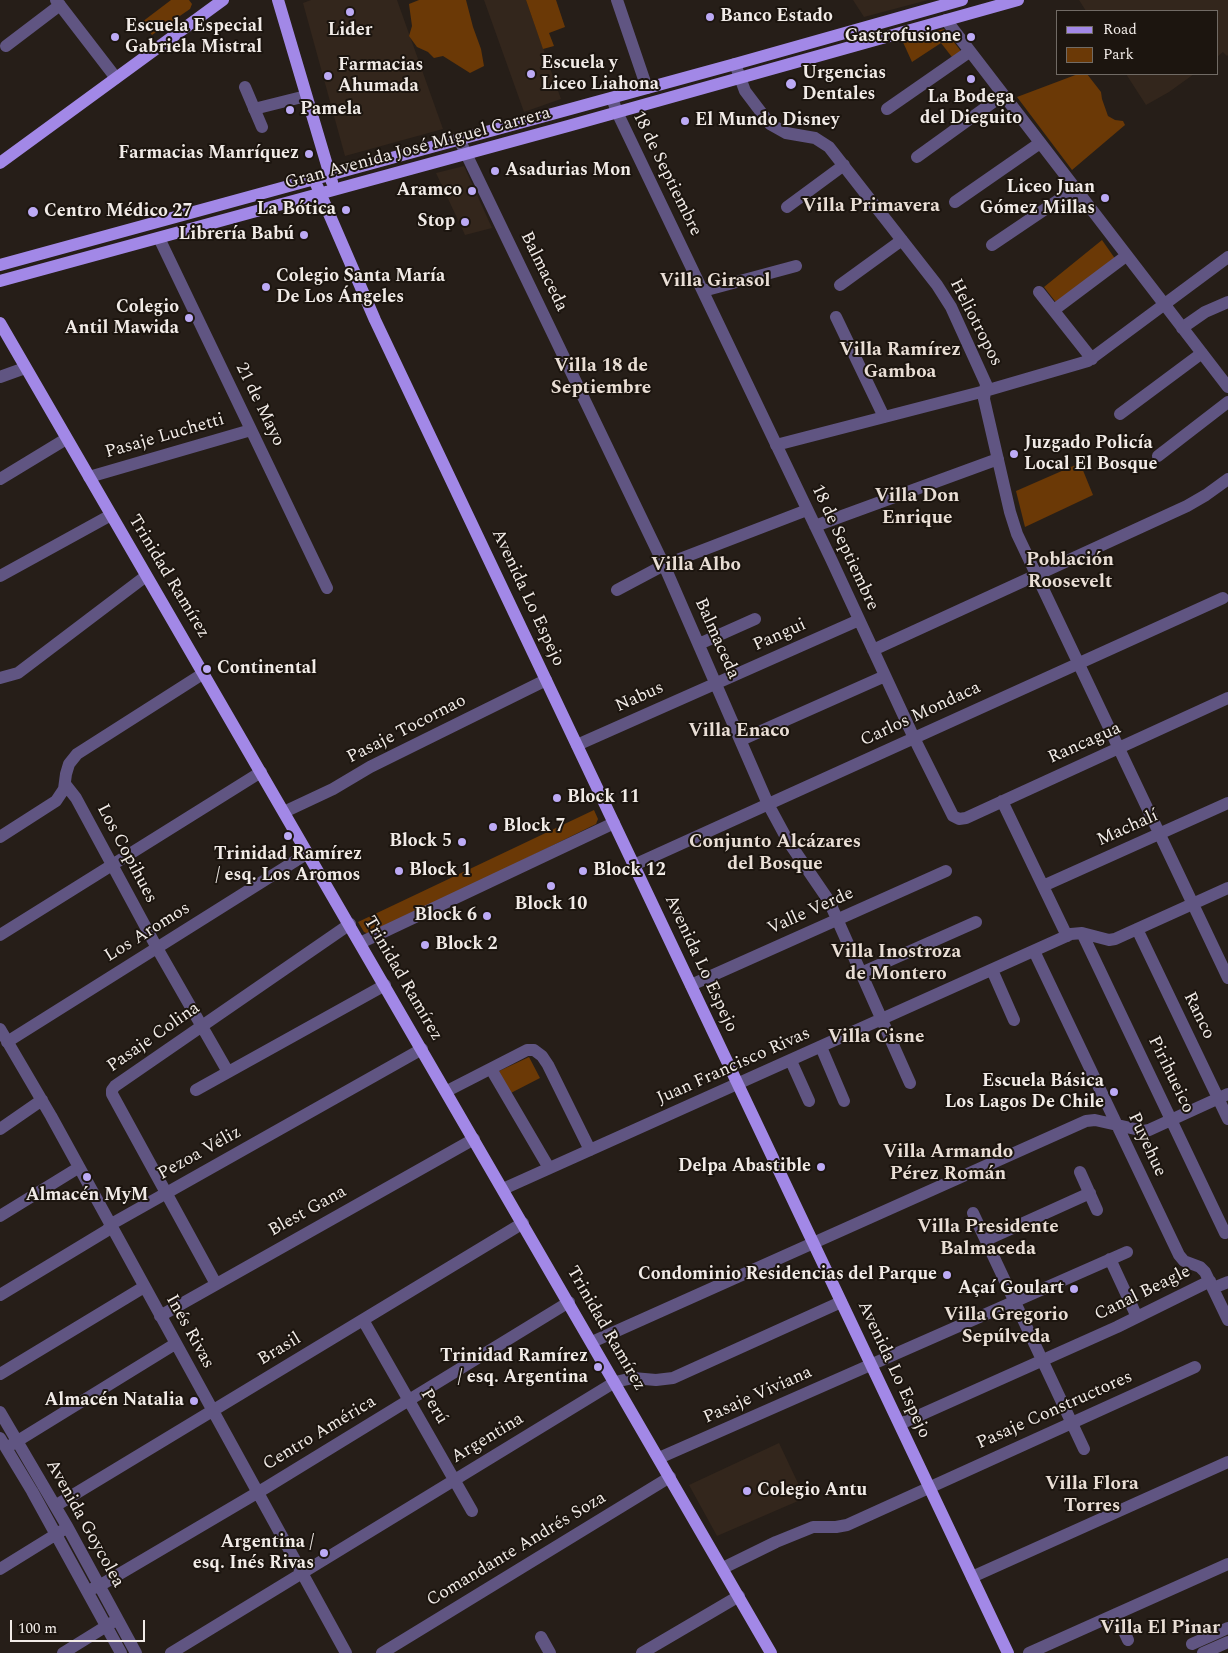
<!DOCTYPE html>
<meta charset="utf-8">
<style>
body{margin:0}
#map{position:relative;width:1228px;height:1653px;overflow:hidden;background:#261e18;font-family:Spectral,serif}
canvas{display:block}
.legend{position:absolute;left:1056px;top:10px;width:162px;height:65px;box-sizing:border-box;background:#1c150f;border:1px solid #716b65;margin:0;padding:6px 9px;list-style:none;font-size:15px;color:#f1ebe7}
.legend li{display:flex;align-items:center;gap:10px;height:25px}
.legend b{width:25px;border:1px solid #716b65}
.scale{position:absolute;left:10px;top:1620px;width:135px;height:22px;box-sizing:border-box;border:2px solid #f1ebe7;border-top:0;padding-left:6px;font-size:15px;line-height:18px;white-space:nowrap;color:#f1ebe7;-webkit-text-stroke:4px #1c150f;paint-order:stroke}
</style>
<div id="map">
<canvas width="1228" height="1653"></canvas>
<ul class="legend">
<li><b style="height:6px;background:#a288e7"></b>Road</li>
<li><b style="height:14px;background:#6b3906"></b>Park</li>
</ul>
<div class="scale">100 m</div>
</div>
<script>
const ctx = document.querySelector('canvas').getContext('2d');
ctx.lineJoin = 'round';
function paint(path, color) { ctx.fillStyle = color; ctx.fill(path, 'evenodd'); }
const shape = rows => new Path2D(rows.map(r => 'M' + r).join(''));
function strokePath(path, color, width, dash) { ctx.strokeStyle = color; ctx.lineWidth = width; ctx.lineCap = dash ? 'butt' : 'round'; ctx.setLineDash(dash || []); ctx.stroke(path); }
function label(font, color, halo, rows, align = 'center') {
  ctx.font = font + ' Spectral,serif'; ctx.lineWidth = 4; ctx.setLineDash([]); ctx.textBaseline = 'middle'; ctx.strokeStyle = halo; ctx.fillStyle = color; for (const [text, x, y, turn = 0] of rows) {
    ctx.save(); ctx.translate(x, y); ctx.rotate((+turn || 0) * Math.PI / 180); ctx.textAlign = isNaN(turn) ? turn : align; if (halo) ctx.strokeText(text, 0, 0); ctx.fillText(text, 0, 0); ctx.restore();
  }
}
paint(shape([
 [311,0,397,0,443,129,345,156,303,3],
 [484,0,526,0,561,99,524,112],
 [853,0,928,0,864,17],
 [1079,0,1228,0,1228,55,1227,56,1223,52,1217,57,1217,11,1086,11],
 [1126,74,1194,74,1169,92,1146,105],
 [464,166,492,228,465,235,436,173],
 [779,1443,805,1498,717,1536,689,1485]
]), '#33261c');
paint(shape([
 [171,0,189,0,192,4,190,9,152,35,142,22],
 [419,0,466,0,473,27,481,49,484,66,470,73,443,56,434,58,428,52,417,47,409,36,412,26,409,4],
 [526,0,556,0,565,27,549,33,554,46,543,49],
 [944,29,963,54,955,61,941,43,912,62,902,40],
 [1078,74,1087,74,1101,92,1102,99,1108,116,1115,120,1123,121,1125,125,1072,170,1017,97],
 [1102,240,1116,260,1058,305,1044,287],
 [1080,463,1093,495,1025,527,1016,491],
 [594,810,598,819,596,824,371,935,364,932,358,922],
 [529,1057,540,1078,507,1095,495,1073]
]), '#6b3906');
strokePath(shape([
 [56,0,116,78],
 [617,0,647,88],
 [946,20,1228,387],
 [6,46,60,5],
 [735,64,745,91,770,124,786,133,815,138,829,147,937,285,951,307,986,384,984,399,1010,512,1017,534,1228,978],
 [245,87,262,127],
 [612,98,617,112,831,559,914,738,953,816,959,819,966,818,1228,698],
 [254,109,306,96],
 [887,109,969,52],
 [459,139,664,565,768,804,788,841,829,901,910,1083],
 [917,157,1003,95],
 [955,202,1040,143],
 [787,207,844,165],
 [159,238,327,588],
 [992,245,1075,189],
 [840,285,902,240],
 [703,291,796,266],
 [1039,292,1092,359],
 [1054,310,1126,256],
 [836,317,884,417],
 [1182,328,1205,312,1228,302],
 [0,377,25,368],
 [1120,414,1202,353],
 [776,445,985,391,1088,361,1228,257],
 [1158,456,1228,402],
 [89,477,251,430],
 [0,479,66,439],
 [815,526,998,459],
 [0,576,111,515],
 [617,590,664,565,807,510],
 [699,644,755,619],
 [873,650,1187,506,1206,495,1228,479],
 [0,678,18,673,146,576],
 [741,740,885,676],
 [577,745,859,620],
 [65,784,76,798,157,948,228,1072],
 [1002,801,1067,936],
 [284,812,333,789,370,767,546,680],
 [0,837,56,801,64,789,66,774,69,764,77,754,204,673],
 [634,865,1223,598],
 [1043,886,1228,803],
 [1137,929,1228,1119],
 [1082,933,1225,1233],
 [0,935,261,772],
 [360,943,614,823],
 [1034,951,1179,1255,1184,1261,1200,1267,1205,1272,1228,1320],
 [992,970,1014,1020],
 [861,973,976,922],
 [691,985,946,871],
 [0,1029,51,1116,346,1653],
 [7,1042,308,853],
 [821,1047,844,1101],
 [791,1061,809,1101],
 [491,1069,549,1168],
 [196,1090,385,985],
 [447,1091,527,1050,534,1050,542,1056,548,1065,590,1150],
 [0,1129,42,1100],
 [1080,1172,1097,1210],
 [503,1189,1071,934,1082,933,1109,940,1115,939,1228,888],
 [973,1213,1084,1449],
 [0,1216,78,1168],
 [986,1240,1090,1193],
 [1110,1259,1137,1317],
 [216,1284,112,1094,112,1090,115,1086,350,924],
 [1213,1288,1228,1282],
 [0,1295,106,1231,115,1222,422,1049],
 [160,1316,474,1139],
 [363,1320,472,1511],
 [592,1342,1086,1121,1095,1120,1144,1131,1149,1130,1228,1094],
 [0,1374,144,1287],
 [0,1412,68,1528,136,1653],
 [900,1424,1117,1327,1210,1281],
 [0,1438,32,1491,121,1653],
 [11,1445,175,1344],
 [659,1458,1127,1252],
 [55,1506,523,1223],
 [723,1568,776,1542,813,1527,836,1527,847,1525,1195,1367],
 [0,1569,63,1530],
 [972,1577,1228,1462],
 [87,1591,99,1586,267,1487,569,1302],
 [1116,1614,1128,1640],
 [541,1637,550,1653],
 [1192,1644,1228,1628],
 [63,1653,113,1622],
 [171,1653,615,1382,633,1378,656,1380,673,1378,841,1302],
 [382,1653,670,1477],
 [642,1653,739,1596],
 [1029,1653,1228,1564],
 [1203,1653,1228,1642]
]), '#605582', 12);
strokePath(shape([
 [278,0,332,182],
 [0,163,223,0],
 [314,179,375,320,1008,1653],
 [0,265,735,64,962,0],
 [0,281,568,126,1018,0],
 [0,323,771,1653]
]), '#a288e7', 12);
for (const [x, y, r, color] of [
 [350,12,5,"#bcaaf5"],
 [710,17,5,"#bcaaf5"],
 [115,37,5,"#bcaaf5"],
 [971,37,5,"#bcaaf5"],
 [531,74,5,"#bcaaf5"],
 [328,76,5,"#bcaaf5"],
 [971,79,5,"#bcaaf5"],
 [791,84,6,"#bcaaf5"],
 [290,110,5,"#bcaaf5"],
 [685,121,5,"#bcaaf5"],
 [309,154,5,"#bcaaf5"],
 [495,171,5,"#bcaaf5"],
 [472,191,5,"#bcaaf5"],
 [1105,198,5,"#bcaaf5"],
 [346,210,5,"#bcaaf5"],
 [33,212,6,"#bcaaf5"],
 [465,222,5,"#bcaaf5"],
 [304,235,5,"#bcaaf5"],
 [266,287,5,"#bcaaf5"],
 [189,318,5,"#bcaaf5"],
 [1014,454,5,"#bcaaf5"],
 [207,669,5,"#bcaaf5"],
 [557,798,5,"#bcaaf5"],
 [493,827,5,"#bcaaf5"],
 [288,836,5,"#bcaaf5"],
 [462,842,5,"#bcaaf5"],
 [399,871,5,"#bcaaf5"],
 [583,871,5,"#bcaaf5"],
 [551,886,5,"#bcaaf5"],
 [487,916,5,"#bcaaf5"],
 [425,945,5,"#bcaaf5"],
 [1114,1092,5,"#bcaaf5"],
 [821,1167,5,"#bcaaf5"],
 [87,1177,5,"#bcaaf5"],
 [947,1275,5,"#bcaaf5"],
 [1074,1289,5,"#bcaaf5"],
 [598,1367,5,"#bcaaf5"],
 [194,1401,5,"#bcaaf5"],
 [747,1491,5,"#bcaaf5"],
 [324,1553,5,"#bcaaf5"]
]) { const dot = new Path2D(); dot.arc(x, y, r, 0, 2 * Math.PI); ctx.fillStyle = color; ctx.fill(dot); strokePath(dot, '#1c150f', 2); }
label('bold 18px', '#f1ebe7', '#1c150f', [
 ["Banco Estado",720,17],
 ["Escuela Especial",125,27],
 ["Gabriela Mistral",125,48],
 ["Lider",350,31,"center"],
 ["Gastrofusione",961,37,"right"],
 ["Escuela y",541,64],
 ["Liceo Liahona",541,85],
 ["Farmacias",338,66],
 ["Ahumada",338,87],
 ["Urgencias",802,74],
 ["Dentales",802,95],
 ["La Bodega",971,98,"center"],
 ["del Dieguito",971,119,"center"],
 ["Pamela",300,110],
 ["El Mundo Disney",695,121],
 ["Farmacias Manríquez",299,154,"right"],
 ["Asadurias Mon",505,171],
 ["Liceo Juan",1095,188,"right"],
 ["Gómez Millas",1095,209,"right"],
 ["Aramco",462,191,"right"],
 ["La Bótica",336,210,"right"],
 ["Centro Médico 27",44,212],
 ["Stop",455,222,"right"],
 ["Librería Babú",294,235,"right"],
 ["Colegio Santa María",276,277],
 ["De Los Ángeles",276,298],
 ["Colegio",179,308,"right"],
 ["Antil Mawida",179,329,"right"],
 ["Juzgado Policía",1024,444],
 ["Local El Bosque",1024,465],
 ["Continental",217,669],
 ["Block 11",567,798],
 ["Block 7",503,827],
 ["Block 5",452,842,"right"],
 ["Trinidad Ramírez",288,855,"center"],
 ["/ esq. Los Aromos",288,876,"center"],
 ["Block 1",409,871],
 ["Block 12",593,871],
 ["Block 10",551,905,"center"],
 ["Block 6",477,916,"right"],
 ["Block 2",435,945],
 ["Escuela Básica",1104,1082,"right"],
 ["Los Lagos De Chile",1104,1103,"right"],
 ["Delpa Abastible",811,1167,"right"],
 ["Almacén MyM",87,1196,"center"],
 ["Condominio Residencias del Parque",937,1275,"right"],
 ["Açaí Goulart",1064,1289,"right"],
 ["Trinidad Ramírez",588,1357,"right"],
 ["/ esq. Argentina",588,1378,"right"],
 ["Almacén Natalia",184,1401,"right"],
 ["Colegio Antu",757,1491],
 ["Argentina /",314,1543,"right"],
 ["esq. Inés Rivas",314,1564,"right"]
], 'left');
label('18px', '#f1ebe7', '#1c150f', [
 ["Gran Avenida José Miguel Carrera",418,149,-15],
 ["18 de Septiembre",666,174,64],
 ["Balmaceda",543,272,64],
 ["Heliotropos",975,323,63],
 ["21 de Mayo",259,405,64],
 ["Pasaje Luchetti",165,437,-16],
 ["18 de Septiembre",844,548,65],
 ["Trinidad Ramírez",168,577,59],
 ["Avenida Lo Espejo",527,598,65],
 ["Pangui",780,636,-24],
 ["Balmaceda",716,639,66],
 ["Nabus",640,698,-24],
 ["Carlos Mondaca",921,715,-25],
 ["Pasaje Tocornao",407,730,-27],
 ["Rancagua",1085,744,-24],
 ["Machalí",1128,829,-24],
 ["Los Copihues",126,854,62],
 ["Valle Verde",811,912,-24],
 ["Los Aromos",148,933,-32],
 ["Avenida Lo Espejo",700,964,65],
 ["Trinidad Ramírez",402,979,60],
 ["Ranco",1198,1016,64],
 ["Pasaje Colina",154,1038,-35],
 ["Juan Francisco Rivas",734,1067,-24],
 ["Pirihueico",1170,1075,64],
 ["Puyehue",1146,1145,65],
 ["Pezoa Véliz",200,1154,-29],
 ["Blest Gana",308,1212,-29],
 ["Canal Beagle",1143,1294,-26],
 ["Trinidad Ramírez",605,1329,60],
 ["Inés Rivas",189,1332,61],
 ["Brasil",280,1350,-31],
 ["Avenida Lo Espejo",893,1370,65],
 ["Pasaje Viviana",758,1396,-24],
 ["Perú",433,1407,60],
 ["Pasaje Constructores",1055,1411,-24],
 ["Centro América",320,1434,-31],
 ["Argentina",488,1439,-31],
 ["Avenida Goycolea",84,1524,61],
 ["Comandante Andrés Soza",517,1550,-31]
]);
label('bold 19px', '#e9ded5', '#1c150f', [
 ["Villa Primavera",871,207],
 ["Villa Girasol",715,282],
 ["Villa Ramírez",900,351],
 ["Gamboa",900,373],
 ["Villa 18 de",601,367],
 ["Septiembre",601,389],
 ["Villa Don",917,497],
 ["Enrique",917,519],
 ["Población",1070,561],
 ["Roosevelt",1070,583],
 ["Villa Albo",696,566],
 ["Villa Enaco",739,732],
 ["Conjunto Alcázares",775,843],
 ["del Bosque",775,865],
 ["Villa Inostroza",896,953],
 ["de Montero",896,975],
 ["Villa Cisne",876,1038],
 ["Villa Armando",948,1153],
 ["Pérez Román",948,1175],
 ["Villa Presidente",988,1228],
 ["Balmaceda",988,1250],
 ["Villa Gregorio",1006,1316],
 ["Sepúlveda",1006,1338],
 ["Villa Flora",1092,1485],
 ["Torres",1092,1507],
 ["Villa El Pinar",1160,1629]
]);
</script>
